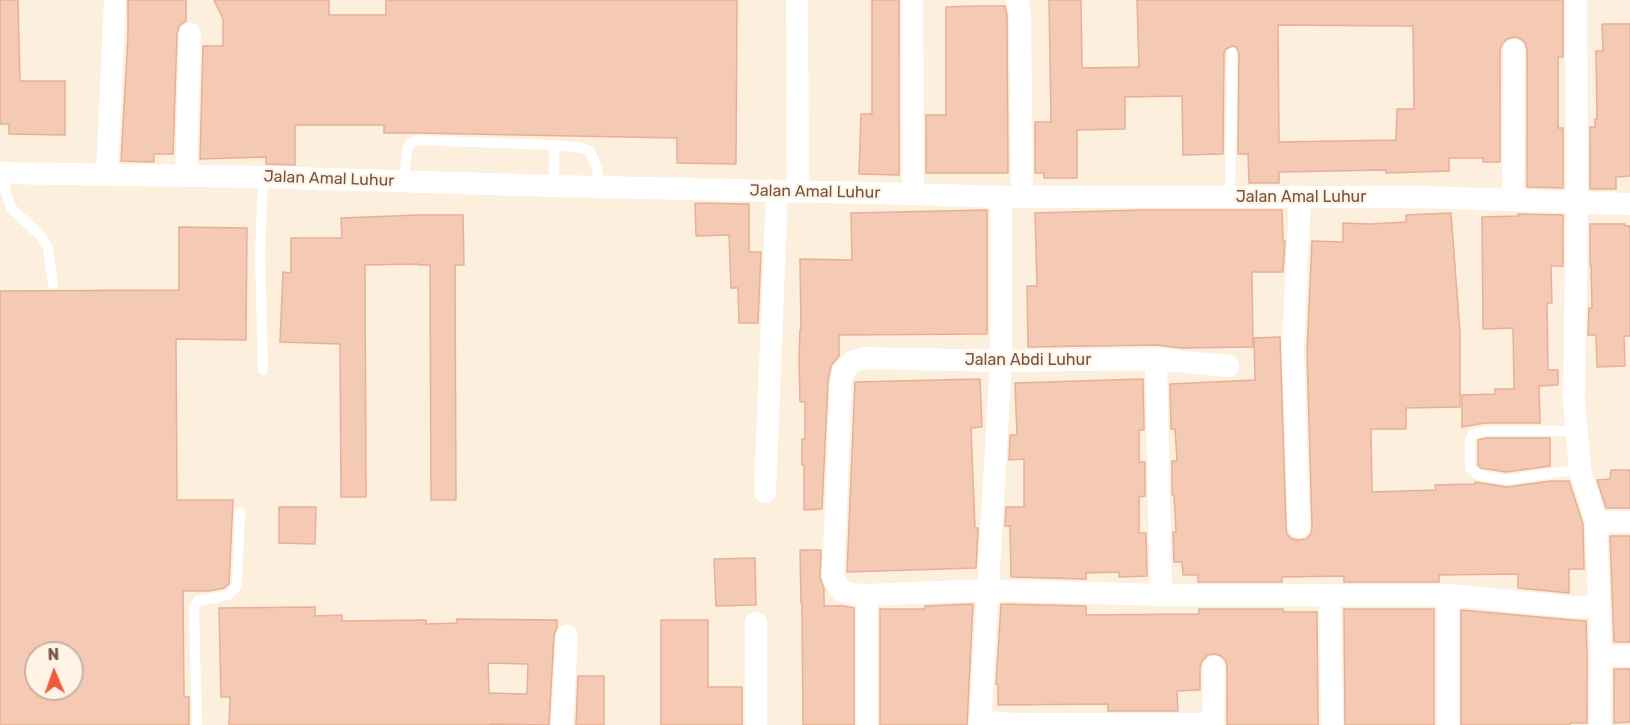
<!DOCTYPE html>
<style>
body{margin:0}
#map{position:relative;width:1630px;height:725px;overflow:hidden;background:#fdefdd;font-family:Rubik,sans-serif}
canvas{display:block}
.north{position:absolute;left:24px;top:641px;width:60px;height:60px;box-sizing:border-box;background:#fff3e5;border:2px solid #c7b3a5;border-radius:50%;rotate:358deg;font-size:16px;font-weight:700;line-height:24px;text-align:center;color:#735445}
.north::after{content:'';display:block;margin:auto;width:21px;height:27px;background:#ee5b3b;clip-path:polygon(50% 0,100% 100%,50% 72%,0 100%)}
</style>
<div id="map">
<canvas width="1630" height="725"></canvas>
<div class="north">N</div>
</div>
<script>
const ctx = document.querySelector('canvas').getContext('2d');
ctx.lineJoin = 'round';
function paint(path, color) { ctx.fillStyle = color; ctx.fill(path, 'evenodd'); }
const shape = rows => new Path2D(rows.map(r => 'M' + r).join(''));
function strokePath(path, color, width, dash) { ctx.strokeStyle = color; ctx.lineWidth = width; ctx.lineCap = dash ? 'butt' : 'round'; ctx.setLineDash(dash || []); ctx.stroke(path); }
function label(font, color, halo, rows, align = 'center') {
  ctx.font = font + ' Rubik,sans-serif'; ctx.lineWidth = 4.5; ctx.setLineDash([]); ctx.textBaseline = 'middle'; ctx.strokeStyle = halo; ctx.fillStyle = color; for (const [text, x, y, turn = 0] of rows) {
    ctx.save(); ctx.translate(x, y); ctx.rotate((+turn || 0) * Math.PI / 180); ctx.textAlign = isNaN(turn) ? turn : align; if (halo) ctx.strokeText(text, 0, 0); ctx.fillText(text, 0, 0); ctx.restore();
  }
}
const building = shape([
 [0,0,18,0,20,81,65,81,65,135,9,134,9,124,0,124,0,0],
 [128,0,186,0,186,21,179,26,177,34,173,154,154,154,154,162,121,161,128,35,128,0],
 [214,0,329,0,329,15,386,15,386,0,737,0,736,164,677,163,677,138,416,133,384,133,384,125,295,125,295,165,266,164,266,157,200,159,203,46,223,46,223,19,214,0],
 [872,0,899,0,899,175,859,174,861,114,872,114,872,0],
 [1049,0,1081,0,1082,68,1139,67,1137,0,1563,0,1563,57,1558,57,1558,128,1563,128,1563,188,1527,187,1527,50,1525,43,1521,39,1515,37,1507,39,1502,44,1500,50,1500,162,1483,162,1483,158,1449,158,1449,171,1386,173,1386,170,1279,172,1279,183,1249,183,1248,154,1238,154,1239,53,1236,47,1232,46,1226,49,1224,53,1223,154,1183,155,1182,96,1125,97,1125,129,1077,130,1077,178,1044,178,1044,173,1035,173,1035,122,1051,122,1049,0],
 [1278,25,1413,26,1414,109,1397,109,1396,140,1279,142,1278,25],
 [976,6,1005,6,1007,15,1008,173,926,173,926,115,946,115,946,7,976,6],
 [1602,24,1630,24,1630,176,1616,177,1616,189,1590,189,1590,127,1595,127,1595,119,1597,119,1596,51,1603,51,1602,24],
 [695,203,749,204,749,252,761,252,758,323,739,323,738,288,731,288,729,235,696,236,695,203],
 [987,210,987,334,839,335,839,356,831,366,828,381,822,509,804,510,804,465,802,465,802,439,805,439,805,402,800,402,799,359,800,330,801,330,800,259,852,260,851,213,987,210],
 [1282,210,1283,241,1285,241,1283,272,1252,272,1253,347,1182,348,1156,345,1028,347,1027,286,1037,286,1035,213,1141,210,1282,210],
 [1451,213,1460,333,1460,407,1406,408,1406,429,1371,429,1372,492,1436,490,1435,485,1475,484,1475,482,1507,487,1551,481,1569,481,1583,524,1584,569,1569,569,1569,593,1518,588,1518,574,1439,575,1439,582,1344,582,1344,576,1282,577,1282,582,1198,582,1198,575,1183,575,1182,562,1174,562,1173,532,1176,532,1174,495,1172,495,1172,461,1177,461,1175,429,1171,429,1170,384,1255,380,1254,338,1280,337,1286,527,1287,534,1292,539,1299,540,1306,539,1311,534,1312,527,1307,351,1312,241,1343,242,1343,223,1369,224,1406,222,1406,215,1451,213],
 [1518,214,1563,215,1563,266,1551,266,1552,303,1547,303,1548,370,1558,370,1558,385,1539,386,1540,423,1485,423,1462,427,1462,395,1495,394,1495,389,1514,389,1513,328,1483,329,1482,217,1518,216,1518,214],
 [417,215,463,215,464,265,455,265,456,500,431,500,430,265,418,265,418,264,365,265,366,497,341,497,340,344,280,342,283,272,291,273,291,238,342,238,341,218,417,215],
 [1590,224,1625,224,1625,226,1630,226,1630,336,1624,336,1625,366,1597,367,1596,335,1588,335,1589,308,1592,308,1591,265,1590,265,1590,224],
 [179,227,247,228,246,340,176,339,177,500,233,500,229,584,224,588,209,591,183,591,184,697,189,697,189,725,0,725,0,291,179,290,179,227],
 [30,653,72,653,72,689,30,689,30,653],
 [980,379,982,427,971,428,975,528,978,528,978,531,976,568,847,572,855,382,980,379],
 [1143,379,1144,430,1139,430,1139,462,1145,462,1145,496,1139,497,1139,533,1146,533,1147,576,1119,577,1119,572,1086,573,1086,579,1011,577,1010,526,1005,526,1006,507,1024,507,1024,459,1009,460,1010,435,1017,435,1015,383,1143,379],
 [1486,438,1550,438,1550,466,1506,472,1481,468,1478,465,1478,440,1486,438],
 [1611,470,1630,470,1630,508,1606,508,1597,480,1610,479,1611,470],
 [279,507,316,507,315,544,279,543,279,507],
 [1610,536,1630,536,1630,642,1614,642,1610,536],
 [800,550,821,550,820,577,824,589,824,606,843,606,854,608,854,725,803,725,802,603,801,603,800,550],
 [755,558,756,605,716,606,714,559,755,558],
 [973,604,967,725,880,725,880,609,925,609,925,606,973,604],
 [1001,604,1086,606,1086,615,1199,614,1199,609,1283,609,1283,612,1317,612,1318,725,1227,725,1227,667,1226,661,1221,656,1215,654,1208,655,1202,661,1200,667,1200,690,1177,691,1178,711,1108,711,1108,704,998,705,998,684,996,684,1001,604],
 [315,607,315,616,342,615,342,621,426,620,426,624,457,623,457,619,557,620,557,627,554,635,549,725,490,724,490,725,229,725,230,697,221,697,219,608,315,607],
 [488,663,528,664,527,694,489,693,488,663],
 [1344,609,1434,609,1434,725,1345,725,1344,609],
 [1461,610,1572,620,1586,621,1587,656,1587,723,1570,723,1570,725,1461,725,1461,610],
 [661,620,708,620,708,687,742,687,742,725,661,725,661,620],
 [1614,669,1630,669,1630,722,1614,723,1614,669],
 [578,676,604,676,604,725,576,725,578,676]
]);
paint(building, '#f4cab4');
strokePath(building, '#e7b094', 1.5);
strokePath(shape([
 [4,173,5,189,11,208,40,235,48,248,53,284],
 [404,181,407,149,410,144,416,140,554,145,581,148,590,151,596,166,601,187],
 [554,186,554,145],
 [1230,197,1232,53],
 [263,370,260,255,263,177],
 [1577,431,1485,431,1473,434,1470,441,1470,468,1478,475,1506,480,1580,469],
 [197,725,194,607,198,601,228,595,235,588,237,583,240,513]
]), '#fff', 10);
strokePath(shape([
 [797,0,798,192],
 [912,0,913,194],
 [1017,0,1020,13,1022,197],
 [1576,0,1577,202,1574,400,1580,469,1596,522,1601,656,1600,725],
 [0,173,263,177,554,186,913,194,1001,197,1423,197,1630,204],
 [107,174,115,2],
 [186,176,190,34],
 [1513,199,1514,50],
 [1156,359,1161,595],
 [1228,366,1156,359,1001,361,865,358,854,361,844,370,841,382,833,578,839,587,843,591,850,594,867,595,987,590,1161,595,1448,595,1573,607,1598,607],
 [765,492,777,192],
 [1596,522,1630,522],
 [1299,527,1293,351,1300,198],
 [1448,595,1448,725],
 [1330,596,1332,725],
 [756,623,756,725],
 [1601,656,1630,656],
 [980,722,1017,724,1212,724],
 [562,725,567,636],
 [867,725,867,595],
 [980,725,1001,361,1001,197],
 [1213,725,1214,667]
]), '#fff', 22);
label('16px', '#735445', '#fff3e5', [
 ["Jalan Amal Luhur",329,179,2],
 ["Jalan Amal Luhur",815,192,1],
 ["Jalan Amal Luhur",1301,197],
 ["Jalan Abdi Luhur",1028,360]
]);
</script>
